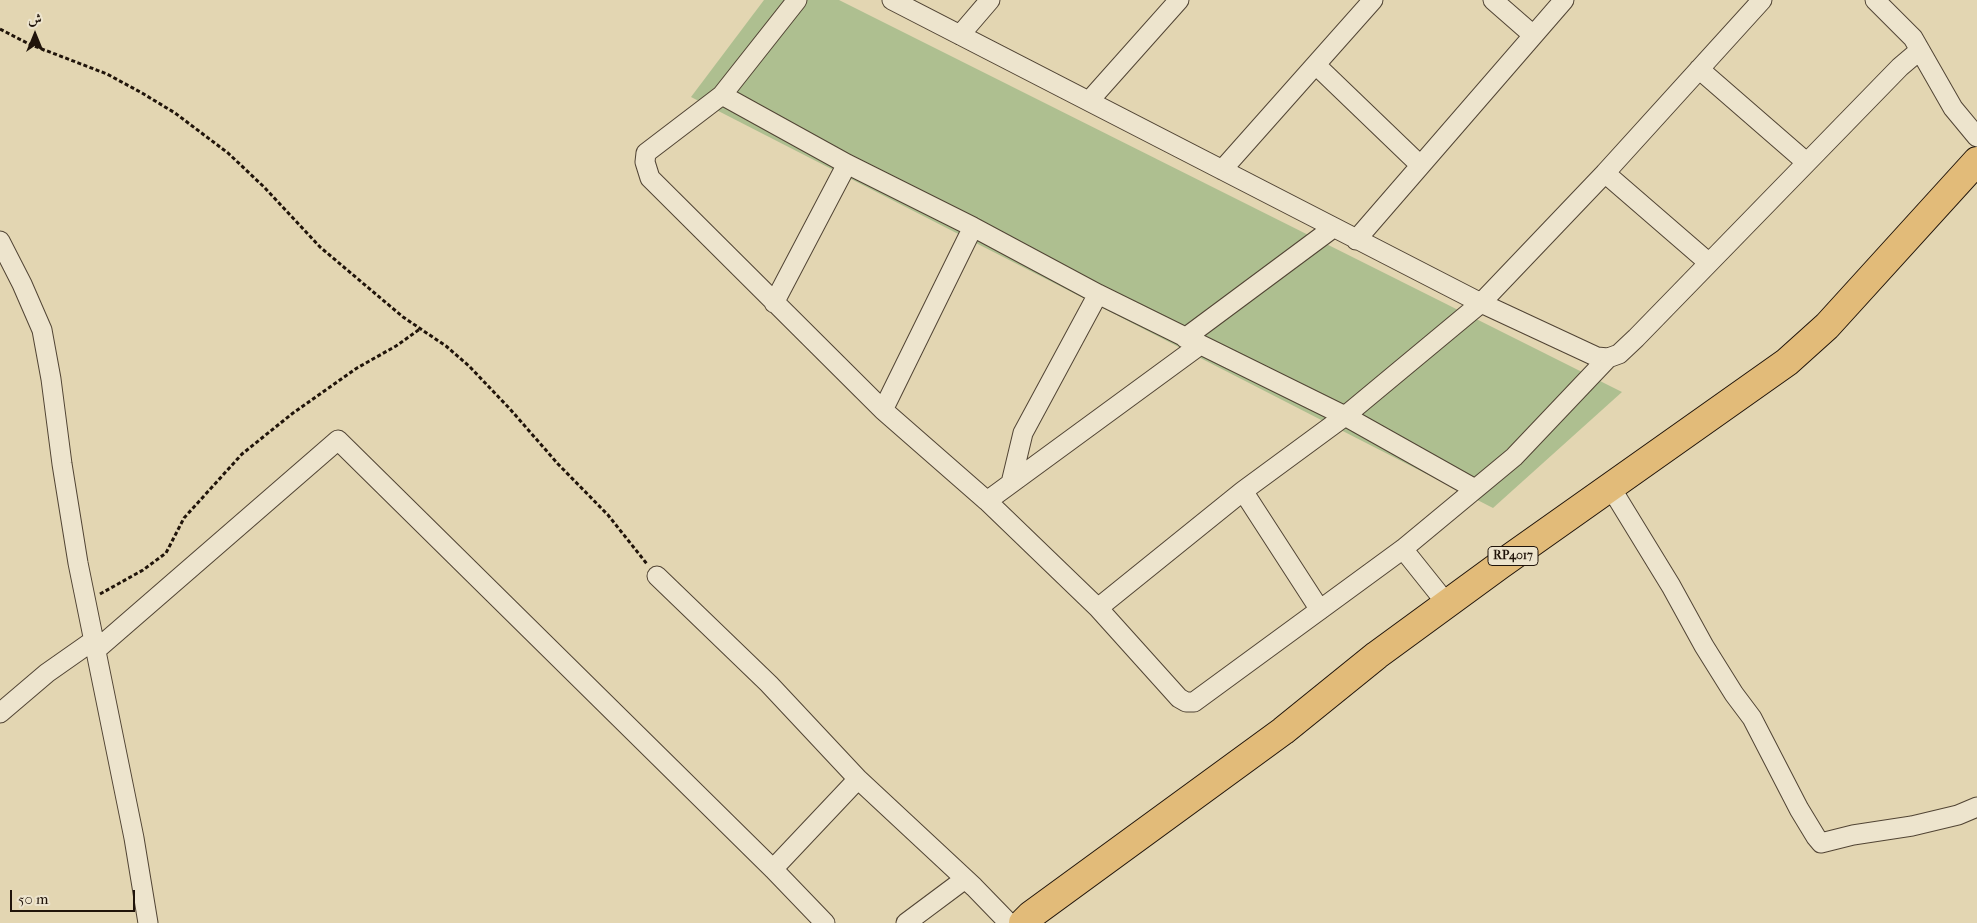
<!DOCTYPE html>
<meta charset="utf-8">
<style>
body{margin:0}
#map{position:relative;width:1977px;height:923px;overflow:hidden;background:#e3d6b2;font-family:"IM FELL French Canon",Amiri,serif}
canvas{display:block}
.north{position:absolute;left:10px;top:10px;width:50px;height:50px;-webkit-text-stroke:4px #ede4cd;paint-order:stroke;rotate:0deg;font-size:14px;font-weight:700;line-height:20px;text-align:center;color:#20140a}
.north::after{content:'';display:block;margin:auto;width:18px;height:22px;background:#20140a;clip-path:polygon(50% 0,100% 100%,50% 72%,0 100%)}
.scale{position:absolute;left:10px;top:890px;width:125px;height:22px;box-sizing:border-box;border:2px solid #20140a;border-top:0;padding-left:6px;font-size:15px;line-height:18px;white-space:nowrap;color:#20140a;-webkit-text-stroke:4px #ede4cd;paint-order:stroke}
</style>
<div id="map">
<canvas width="1977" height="923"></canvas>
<div class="north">ش</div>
<div class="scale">50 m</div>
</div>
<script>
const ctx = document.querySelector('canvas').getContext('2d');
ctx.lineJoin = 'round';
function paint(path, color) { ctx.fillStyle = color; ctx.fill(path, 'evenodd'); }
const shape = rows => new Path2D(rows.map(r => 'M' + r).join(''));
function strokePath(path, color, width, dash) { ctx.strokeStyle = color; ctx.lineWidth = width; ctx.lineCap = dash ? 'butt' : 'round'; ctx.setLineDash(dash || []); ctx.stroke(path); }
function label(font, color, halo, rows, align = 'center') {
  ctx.font = font + ' "IM FELL French Canon",serif'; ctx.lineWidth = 4.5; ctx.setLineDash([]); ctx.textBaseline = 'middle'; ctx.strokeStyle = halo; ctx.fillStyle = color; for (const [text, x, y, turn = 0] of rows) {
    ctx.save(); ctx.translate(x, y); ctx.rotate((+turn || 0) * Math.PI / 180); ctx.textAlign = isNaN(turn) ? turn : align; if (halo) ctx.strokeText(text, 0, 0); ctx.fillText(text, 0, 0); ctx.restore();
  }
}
paint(shape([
 [764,0,839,0,1622,392,1493,508,691,97]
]), '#aebf90');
const street = shape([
 [797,0,722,95,847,164,973,227,1098,294,1345,416,1475,489],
 [892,0,1481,303,1597,357,1608,358,1619,354,1636,338,1900,67,1920,50],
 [1493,0,1533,35],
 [1875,0,1913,38,1953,108,1977,137],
 [960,35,990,0],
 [1316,65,1420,165],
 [1699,69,1806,162],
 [722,95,646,153,645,162,650,178,883,410,987,501,1098,608],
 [1089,101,1179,0],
 [1222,170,1373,0],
 [1605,173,1709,263],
 [1356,240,1564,0],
 [0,241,22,284,42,330,51,379,62,464,78,563,134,838,148,923],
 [774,303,847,164],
 [1185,338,1333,228],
 [1608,358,1514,457,1403,549,1194,702,1186,702,1179,698,1098,608,1243,491,1345,416,1481,303,1605,173,1762,0],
 [883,410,973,227],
 [1011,483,1023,433,1098,294],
 [1611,488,1671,586,1704,646,1734,694,1752,718,1799,809,1816,837,1821,843,1853,835,1912,826,1958,815,1977,807],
 [1243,491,1320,610],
 [987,501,1200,345],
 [1403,549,1447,604],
 [657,576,769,684,858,779,974,887,1009,923],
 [96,650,338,440,773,869,825,923],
 [0,713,47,673,94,640],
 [773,869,858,779],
 [906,923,965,879]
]);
const primary = shape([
 [1023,923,1031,915,1283,731,1377,655,1500,565,1787,362,1827,326,1977,161]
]);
strokePath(street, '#514434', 21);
strokePath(primary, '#20140a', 30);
strokePath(shape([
 [0,29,29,44,107,74,142,93,175,113,228,153,264,187,320,247,403,317,446,346,469,366,510,409,558,464,608,515,647,564],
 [100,594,143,570,166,553,184,518,242,454,293,413,357,368,396,346,420,329]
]), '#20140a', 3, [4, 2.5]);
strokePath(street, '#ede4cd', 19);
strokePath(primary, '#e2bb79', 28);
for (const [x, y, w] of [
 [1513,556,50]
]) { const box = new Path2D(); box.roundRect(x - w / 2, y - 9.5, w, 19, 4); ctx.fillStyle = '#ede4cd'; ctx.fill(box); strokePath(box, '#20140a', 1); }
label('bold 12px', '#20140a', null, [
 ["RP4017",1513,556]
]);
</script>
